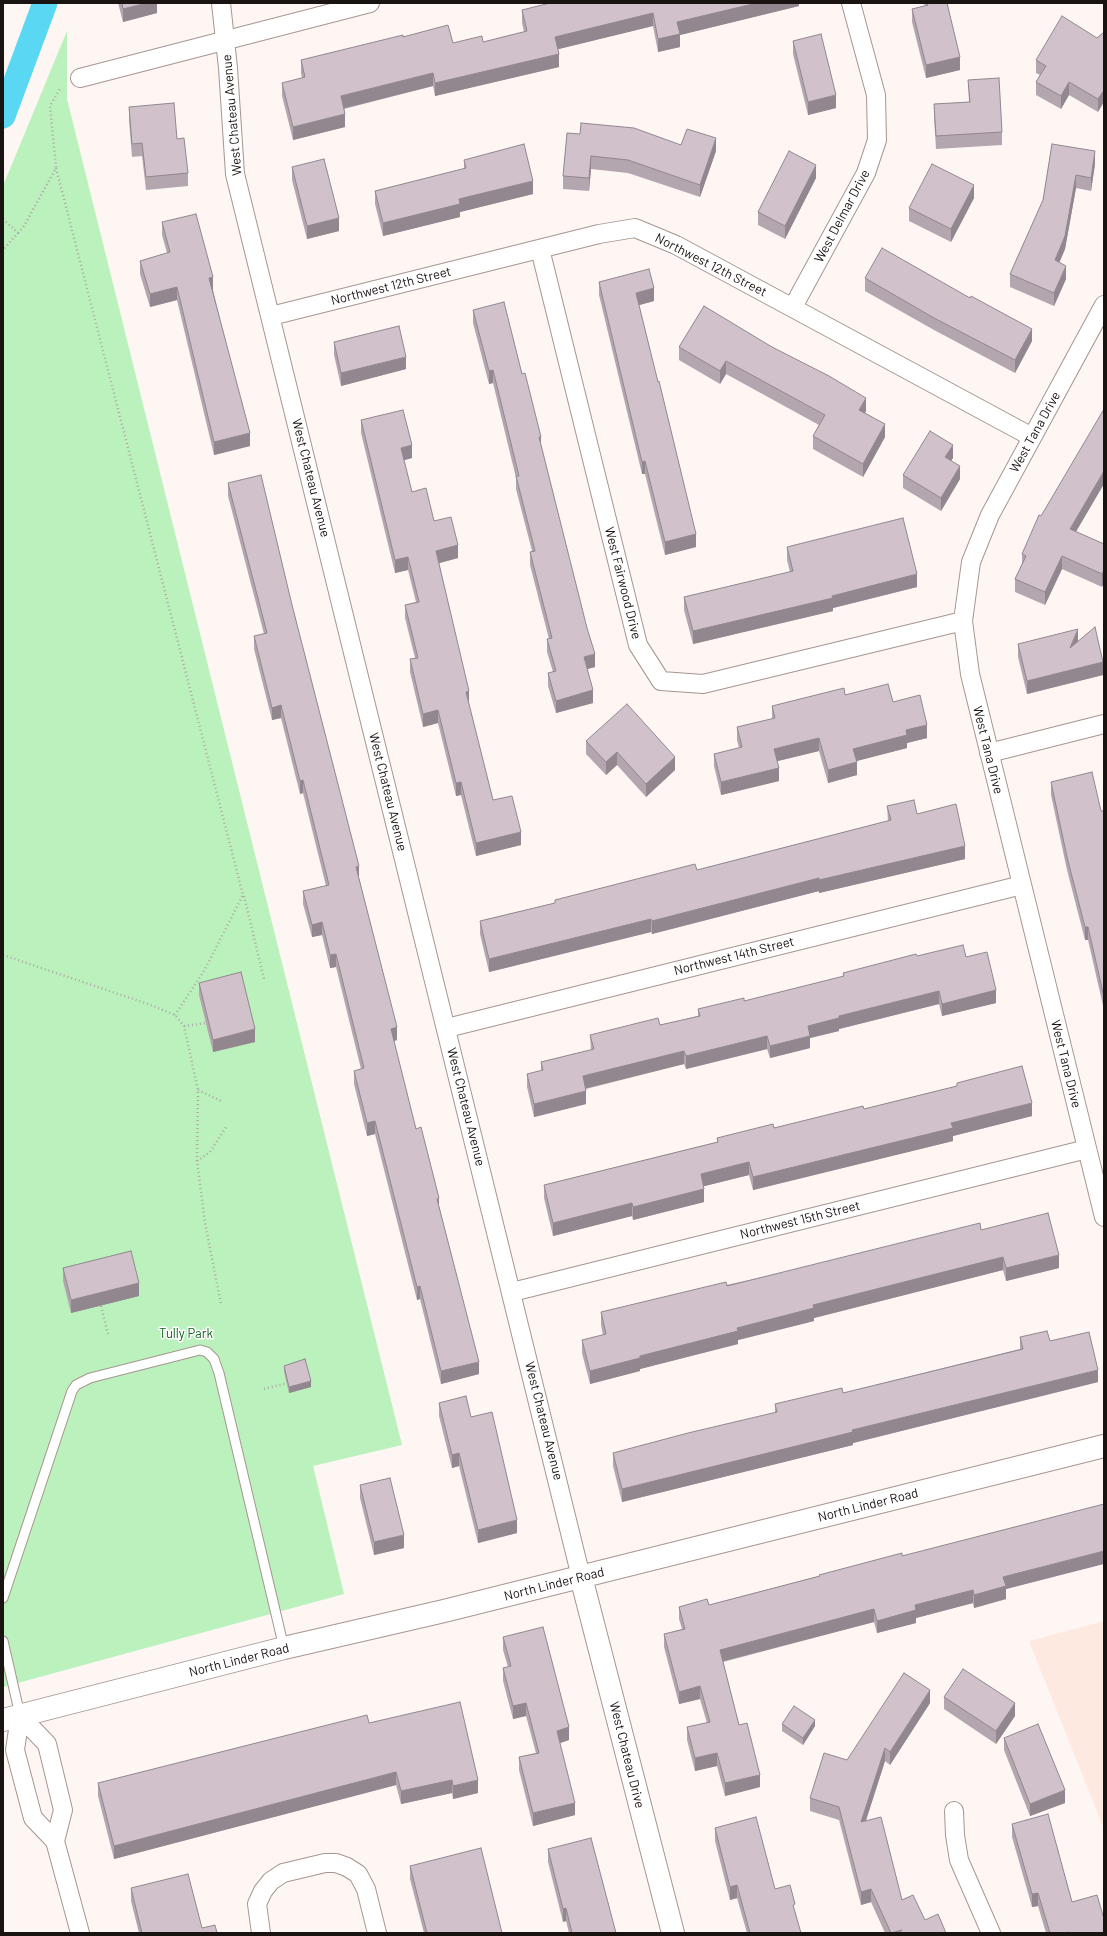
<!DOCTYPE html>
<style>
body{margin:0}
#map{position:relative;width:1107px;height:1936px;overflow:hidden;background:#fdf6f3;font-family:Barlow,sans-serif}
canvas{display:block}
.frame{position:absolute;inset:0;border:4px solid #191311;pointer-events:none}
</style>
<div id="map">
<canvas width="1107" height="1936"></canvas>
<div class="frame"></div>
</div>
<script>
const ctx = document.querySelector('canvas').getContext('2d');
ctx.lineJoin = 'round';
function paint(path, color) { ctx.fillStyle = color; ctx.fill(path, 'evenodd'); }
const shape = rows => new Path2D(rows.map(r => 'M' + r).join(''));
function strokePath(path, color, width, dash) { ctx.strokeStyle = color; ctx.lineWidth = width; ctx.lineCap = dash ? 'butt' : 'round'; ctx.setLineDash(dash || []); ctx.stroke(path); }
function label(font, color, halo, rows, align = 'center') {
  ctx.font = font + ' Barlow,sans-serif'; ctx.lineWidth = 3; ctx.setLineDash([]); ctx.textBaseline = 'middle'; ctx.strokeStyle = halo; ctx.fillStyle = color; for (const [text, x, y, turn = 0] of rows) {
    ctx.save(); ctx.translate(x, y); ctx.rotate((+turn || 0) * Math.PI / 180); ctx.textAlign = isNaN(turn) ? turn : align; if (halo) ctx.strokeText(text, 0, 0); ctx.fillText(text, 0, 0); ctx.restore();
  }
}
paint(shape([
 [1104,1621,1104,1829,1029,1641]
]), '#fee9e1');
paint(shape([
 [67,31,67,99,402,1445,313,1466,344,1594,3,1687,3,186]
]), '#baf1bd');
strokePath(shape([
 [3,116,45,3]
]), '#5ad8f3', 25);
const lane = shape([
 [3,1598,72,1391,76,1385,90,1378,200,1350,207,1352,214,1359,219,1373,284,1648],
 [3,1641,20,1715]
]);
const street = shape([
 [221,3,228,68,235,174,581,1577],
 [80,78,370,3],
 [540,249,638,645,661,681,703,684,963,621],
 [1104,305,990,515,971,562,963,621,970,674,1104,1217],
 [793,307,866,173,877,140,876,95,851,3],
 [271,316,599,234,635,228,676,245,1032,437],
 [989,753,1104,724],
 [447,1028,1022,885],
 [512,1292,1087,1149],
 [20,1716,47,1744,63,1810,55,1841,33,1818,15,1750,20,1716],
 [954,1811,955,1835,959,1860,991,1933],
 [55,1841,80,1933],
 [261,1933,257,1904,263,1891,271,1881,283,1873,325,1863,336,1863,347,1867,358,1874,366,1889,377,1933]
]);
const secondary = shape([
 [581,1577,673,1933],
 [3,1720,284,1648,444,1611,1104,1446]
]);
strokePath(lane, '#a6968f', 11);
strokePath(street, '#a6968f', 20);
strokePath(secondary, '#a6968f', 24);
strokePath(shape([
 [56,168,243,895,204,971,175,1015],
 [3,219,18,233,3,250],
 [18,233,24,226,56,168,50,106,61,87],
 [244,896,264,979],
 [3,955,148,1004,175,1015,184,1026,198,1090,197,1161,205,1223,221,1304],
 [184,1026,206,1023],
 [198,1090,221,1101],
 [197,1161,210,1152,226,1127],
 [101,1306,108,1334],
 [264,1389,287,1383]
]), '#afa8a6', 2.5, [1, 3]);
strokePath(lane, '#fff', 9);
strokePath(street, '#fff', 18);
strokePath(secondary, '#fff', 22);
paint(shape([
 [118,3,157,3,157,13,123,22],
 [799,3,799,6,680,35,680,47,658,52,653,26,558,49,559,67,435,96,433,86,344,109,345,127,293,140,282,96,282,83,302,78,301,73,301,60,403,37,453,43,483,42,524,32,522,23,522,10],
 [924,3,947,3,960,70,926,78,912,22,912,9,925,6],
 [1104,32,1098,112,1069,95,1061,109,1036,95,1036,82,1040,75,1036,73,1036,60,1097,38],
 [793,41,836,108,808,115,793,54],
 [968,80,1002,132,1002,145,936,149,934,117,934,104,969,102],
 [129,107,177,139,188,173,188,186,146,190,142,156,132,157,129,120],
 [567,133,681,145,716,151,700,197,628,173,591,169,589,191,563,189,563,176],
 [1052,144,1095,164,1091,191,1076,188,1065,249,1059,263,1066,279,1054,306,1010,287,1010,274,1043,200],
 [464,160,533,194,460,212,460,217,383,236,375,204,375,191,464,169],
 [292,167,339,231,307,239,292,180],
 [816,178,785,239,758,225,758,212],
 [974,198,951,242,909,221,909,208],
 [162,222,213,290,250,446,214,455,177,300,150,307,140,274,140,261,167,253,162,235],
 [865,278,1032,341,1015,373,934,330,865,291],
 [599,282,654,301,639,305,696,547,665,555,645,474,642,474,599,295],
 [704,306,866,411,865,413,885,437,863,477,813,449,813,436,819,425,726,374,720,384,679,360,679,347],
 [473,310,522,374,541,446,595,667,587,669,593,703,556,713,548,686,548,673,553,672,547,652,547,639,549,639,530,565,530,552,532,551,516,489,516,478,493,383,489,384,473,323],
 [334,342,406,369,341,386,334,355],
 [361,420,412,458,404,460,412,492,434,521,458,558,439,563,469,704,493,800,521,845,476,856,461,795,456,796,438,723,423,727,410,672,410,659,415,658,405,618,405,605,416,602,408,570,395,573,361,433],
 [953,458,951,461,960,479,941,511,903,488,903,475],
 [228,483,292,605,359,878,397,1040,394,1041,416,1129,439,1206,479,1374,441,1384,420,1299,417,1300,375,1134,367,1136,354,1084,354,1071,361,1069,336,967,330,968,322,935,312,937,303,904,303,891,326,886,303,793,300,794,281,718,272,720,254,649,254,636,264,634,228,496],
 [1076,532,1104,544,1102,587,1062,569,1045,605,1015,592,1015,579,1022,564,1022,554],
 [787,547,917,587,833,608,833,611,693,644,684,610,684,597,790,572,787,560],
 [1078,641,1103,675,1027,694,1018,657,1018,644],
 [845,695,893,702,927,738,907,743,907,748,856,761,857,775,828,783,819,751,777,761,779,781,721,795,714,766,714,754,739,748,737,740,737,727,772,719,772,706],
 [586,741,675,770,646,797,617,765,606,775,586,754],
 [1051,782,1101,811,1104,811,1104,1010,1088,940,1085,940,1067,870,1051,795],
 [887,806,917,814,965,859,819,893,819,891,652,934,651,932,489,972,480,934,480,921,555,903,555,900,697,870,888,821],
 [917,956,966,957,996,1003,942,1016,939,1004,839,1029,839,1031,810,1038,810,1048,770,1058,767,1049,686,1069,684,1064,586,1089,586,1104,534,1117,527,1087,527,1074,541,1071,541,1062,591,1050,590,1035,660,1025,698,1016,698,1009,744,1001,843,977,843,973],
 [199,983,255,1042,213,1052,199,995],
 [957,1083,1032,1116,953,1136,953,1141,753,1190,749,1175,704,1186,704,1202,633,1220,632,1216,553,1236,544,1198,544,1185,717,1142,717,1138,774,1128,864,1109,957,1086],
 [981,1230,1059,1268,1006,1281,1003,1270,814,1318,814,1321,738,1340,738,1344,640,1369,640,1371,590,1384,582,1353,582,1340,603,1335,601,1325,601,1312],
 [63,1268,139,1296,71,1313,63,1281],
 [1020,1337,1050,1341,1098,1382,853,1443,853,1445,622,1502,613,1466,613,1453,775,1413,775,1404,843,1393,1020,1349],
 [284,1366,311,1387,289,1393,284,1372],
 [439,1403,517,1533,478,1543,459,1466,452,1468,439,1416],
 [360,1485,404,1548,374,1555,360,1498],
 [902,1556,1063,1574,1006,1589,1006,1599,974,1608,973,1603,916,1618,916,1623,877,1633,874,1622,723,1662,739,1725,760,1787,725,1796,717,1766,695,1771,687,1740,687,1727,707,1723,700,1699,679,1704,664,1647,664,1634,682,1629,679,1619,679,1607,709,1605,819,1576,819,1575],
 [503,1637,569,1740,560,1743,575,1815,533,1826,519,1770,519,1757,536,1753,526,1716,513,1719,503,1681,503,1668,508,1667,503,1650],
 [944,1697,1015,1716,996,1744,944,1709],
 [930,1703,890,1765,885,1761,866,1821,902,1900,925,1920,946,1933,885,1933,871,1902,861,1905,839,1820,810,1811,810,1798,847,1760],
 [369,1723,478,1793,453,1799,452,1793,401,1804,396,1785,114,1859,98,1796,98,1783],
 [782,1724,815,1726,803,1745,782,1731],
 [1004,1738,1065,1803,1030,1816,1004,1750],
 [1012,1824,1072,1902,1104,1933,1046,1933,1038,1906,1032,1907,1012,1837],
 [715,1828,775,1889,795,1912,801,1933,747,1933,737,1898,730,1900,715,1841],
 [548,1849,616,1933,569,1933,566,1921,563,1922,548,1862],
 [410,1866,502,1933,424,1933,410,1879],
 [131,1888,202,1928,217,1933,139,1933,131,1901]
]), '#b4a6af');
paint(shape([
 [147,3,157,3,157,13,123,22,123,9],
 [757,3,799,3,799,6,680,35,680,47,658,52,658,39,677,22],
 [653,13,653,26,555,50,555,37],
 [559,54,559,67,435,96,435,83],
 [960,57,960,70,926,78,926,65],
 [433,73,433,86,341,109,341,96],
 [1069,82,1069,95,1061,109,1061,96],
 [1104,90,1104,102,1098,112,1098,99],
 [836,95,836,108,808,115,808,102],
 [345,114,345,127,293,140,293,127],
 [716,138,716,151,700,197,700,185],
 [1095,151,1095,164,1091,191,1091,178],
 [591,156,591,169,589,191,589,178],
 [816,165,816,178,785,239,785,226],
 [1076,175,1076,188,1065,249,1055,273,1055,260],
 [533,181,533,194,460,212,460,217,383,236,383,223,459,199],
 [974,185,974,198,951,242,951,229],
 [339,218,339,231,307,239,307,226],
 [1066,266,1066,279,1054,306,1054,293],
 [213,277,213,290,209,291,209,278],
 [177,287,177,300,150,307,150,294],
 [654,288,654,301,636,306,636,293],
 [1032,329,1032,341,1015,373,1015,360],
 [406,357,406,369,341,386,341,373],
 [726,361,726,374,720,384,720,371],
 [493,370,493,383,489,384,489,371],
 [866,398,866,411,859,422,859,410],
 [885,424,885,437,863,477,863,464],
 [250,433,250,446,214,455,214,442],
 [539,437,541,437,541,449],
 [412,445,412,458,401,461,401,448],
 [953,445,953,458,945,470,945,457],
 [645,461,645,474,642,474,642,462],
 [960,466,960,479,941,511,941,498],
 [1104,471,1104,484,1070,542,1070,529],
 [696,534,696,547,665,555,665,542],
 [458,545,458,558,436,564,436,551],
 [1062,556,1062,569,1045,605,1045,592],
 [408,557,408,570,395,573,395,560],
 [1104,570,1104,583,1102,587,1102,574],
 [917,574,917,587,833,608,833,611,693,644,693,631],
 [1078,629,1078,642,1070,648],
 [595,654,595,667,584,670,584,657],
 [1103,662,1103,675,1027,694,1027,681],
 [593,690,593,703,556,713,556,701],
 [469,691,469,704,466,692],
 [281,705,281,718,272,720,272,708],
 [438,710,438,723,423,727,423,714],
 [927,725,927,738,907,743,907,748,853,762,853,749,906,730],
 [819,738,819,751,774,762,774,749],
 [617,752,617,765,606,775,606,762],
 [675,757,675,770,646,797,646,784],
 [857,762,857,775,828,783,828,770],
 [779,768,779,781,721,795,721,782],
 [303,780,303,793,300,794,300,781],
 [461,782,461,795,456,796,456,783],
 [521,832,521,845,476,856,476,843],
 [965,846,965,859,819,893,819,880],
 [359,866,359,879,356,867],
 [819,878,819,891,652,934,652,921],
 [651,919,651,932,489,972,489,959],
 [322,922,322,935,312,937,312,925],
 [1085,927,1088,927,1088,940,1085,940],
 [336,954,336,967,330,968,330,955],
 [996,990,996,1003,942,1016,942,1004],
 [939,991,939,1004,839,1029,839,1031,810,1038,810,1048,770,1058,770,1046,808,1026,839,1016],
 [397,1027,397,1040,391,1042,391,1029],
 [255,1029,255,1042,213,1052,213,1040],
 [767,1036,767,1049,686,1069,686,1056],
 [684,1051,684,1064,583,1089,583,1076],
 [586,1091,586,1104,534,1117,534,1104],
 [1032,1103,1032,1116,953,1136,953,1141,753,1190,753,1177,951,1123],
 [375,1121,375,1134,367,1136,367,1123],
 [749,1162,749,1175,701,1187,701,1174],
 [704,1189,704,1202,633,1220,633,1207],
 [439,1198,439,1211,437,1199],
 [632,1203,632,1216,553,1236,553,1223],
 [1059,1255,1059,1268,1006,1281,1006,1268],
 [1003,1257,1003,1270,814,1318,814,1321,738,1340,738,1344,640,1369,640,1371,590,1384,590,1371,813,1305],
 [139,1283,139,1296,71,1313,71,1300],
 [420,1286,420,1299,417,1300,417,1287],
 [479,1362,479,1374,441,1384,441,1371],
 [1098,1370,1098,1382,853,1443,853,1445,622,1502,622,1489,852,1430],
 [311,1381,311,1387,289,1393,289,1387],
 [459,1453,459,1466,452,1468,452,1455],
 [517,1520,517,1533,478,1543,478,1530],
 [404,1535,404,1548,374,1555,374,1542],
 [1104,1551,1104,1564,1006,1589,1006,1599,974,1608,974,1595,1003,1577],
 [973,1590,973,1603,916,1618,916,1623,877,1633,877,1621,915,1605],
 [874,1609,874,1622,720,1662,720,1650],
 [700,1686,700,1699,679,1704,679,1692],
 [930,1690,930,1703,890,1765,890,1752],
 [526,1703,526,1716,513,1719,513,1706],
 [1015,1703,1015,1716,996,1744,996,1731],
 [815,1720,815,1726,803,1745,803,1738],
 [569,1727,569,1740,557,1744,557,1731],
 [885,1748,885,1761,861,1835,861,1822],
 [717,1753,717,1766,695,1771,695,1758],
 [396,1772,396,1785,114,1859,114,1846],
 [760,1775,760,1787,725,1796,725,1783],
 [452,1780,452,1793,401,1804,401,1791],
 [478,1780,478,1793,453,1799,453,1786],
 [1065,1790,1065,1803,1030,1816,1030,1804],
 [575,1803,575,1815,533,1826,533,1813],
 [737,1885,737,1898,730,1900,730,1887],
 [871,1889,871,1902,861,1905,861,1892],
 [1038,1893,1038,1906,1032,1907,1032,1894],
 [566,1908,566,1921,563,1922,563,1909]
]), '#92878e');
const building = shape([
 [122,3,147,3,123,9,122,3],
 [550,3,757,3,677,22,680,34,658,39,653,13,555,37,559,54,435,83,433,73,341,96,345,114,293,127,282,83,305,77,301,60,403,35,403,37,448,25,453,43,482,36,483,42,527,31,522,10,550,3],
 [927,3,947,3,960,57,926,65,912,9,928,5,927,3],
 [1062,16,1097,38,1104,32,1104,90,1098,99,1069,82,1061,96,1036,82,1046,66,1036,60,1062,16],
 [821,34,836,95,808,102,793,41,821,34],
 [999,78,1002,132,936,136,934,104,970,102,968,80,999,78],
 [174,103,177,139,184,138,188,173,146,177,142,143,132,144,129,107,174,103],
 [581,123,634,128,681,145,687,129,716,138,700,185,628,160,591,156,589,178,563,176,567,133,580,134,581,123],
 [524,144,533,181,459,199,460,204,383,223,375,191,466,168,464,160,524,144],
 [1052,144,1095,151,1091,178,1076,175,1065,236,1055,260,1066,266,1054,293,1010,274,1043,200,1052,144],
 [789,151,816,165,785,226,758,212,789,151],
 [324,159,339,218,307,226,292,167,324,159],
 [932,164,974,185,951,229,909,208,932,164],
 [196,214,213,277,209,278,250,433,214,442,177,287,150,294,140,261,170,252,162,222,196,214],
 [882,248,970,298,971,296,1032,329,1015,360,934,318,865,278,882,248],
 [649,269,654,288,636,293,658,382,659,381,696,534,665,542,645,461,642,462,599,282,649,269],
 [504,302,522,374,525,373,541,437,539,437,587,628,595,654,584,657,593,690,556,701,548,673,556,671,547,639,552,638,530,552,535,551,516,476,519,476,493,370,489,371,473,310,504,302],
 [704,306,772,347,829,376,866,398,859,410,885,424,863,464,813,436,825,415,726,361,720,371,679,347,704,306],
 [399,326,406,357,341,373,334,342,399,326],
 [1104,409,1104,471,1070,529,1104,544,1104,570,1102,574,1062,556,1045,592,1015,579,1026,556,1022,554,1039,515,1041,516,1104,409],
 [403,410,412,445,401,448,412,492,426,488,434,521,451,517,458,545,436,551,469,691,466,692,493,800,512,796,521,832,476,843,461,782,456,783,438,710,423,714,410,659,418,658,405,605,419,602,408,557,395,560,361,420,403,410],
 [930,431,953,445,945,457,960,466,941,498,903,475,930,431],
 [261,475,292,605,359,866,356,867,397,1027,391,1029,416,1129,421,1127,439,1198,437,1199,479,1362,441,1371,420,1286,417,1287,375,1121,367,1123,354,1071,364,1068,336,954,330,955,322,922,312,925,303,891,329,885,303,780,300,781,281,705,272,708,254,636,267,633,228,483,261,475],
 [903,518,917,574,832,596,833,598,693,631,684,597,793,571,787,547,903,518],
 [1095,627,1103,662,1027,681,1018,644,1078,629,1070,648,1095,627],
 [888,684,893,702,920,695,927,725,906,730,907,735,853,749,857,762,828,770,819,738,774,749,779,768,721,782,714,754,742,747,737,727,775,718,772,706,844,688,845,695,888,684],
 [627,704,675,757,646,784,617,752,606,762,586,741,627,704],
 [1092,772,1101,811,1104,811,1104,997,1088,927,1085,927,1067,857,1051,782,1092,772],
 [914,800,917,814,956,804,965,846,819,880,819,878,652,921,651,919,489,959,480,921,555,903,555,900,695,864,697,870,891,820,887,806,914,800],
 [963,945,966,957,987,952,996,990,942,1004,939,991,839,1016,839,1018,808,1026,810,1036,770,1046,767,1036,686,1056,684,1051,583,1076,586,1091,534,1104,527,1074,543,1070,541,1062,594,1049,590,1035,658,1018,660,1025,700,1016,698,1009,744,998,744,1001,844,976,843,973,916,954,917,956,963,945],
 [241,972,255,1029,213,1040,199,983,241,972],
 [1022,1066,1032,1103,951,1123,953,1128,753,1177,749,1162,701,1174,704,1189,633,1207,632,1203,553,1223,544,1185,718,1142,717,1138,773,1124,774,1128,863,1106,864,1109,957,1086,957,1083,1022,1066],
 [1048,1213,1059,1255,1006,1268,1003,1257,813,1305,814,1308,737,1328,738,1331,640,1356,640,1358,590,1371,582,1340,606,1334,601,1312,726,1282,727,1286,980,1223,981,1230,1048,1213],
 [131,1251,139,1283,71,1300,63,1268,131,1251],
 [1047,1331,1050,1341,1089,1332,1098,1370,852,1430,853,1432,622,1489,613,1453,688,1433,777,1412,775,1404,842,1388,843,1393,1023,1349,1020,1337,1047,1331],
 [305,1359,311,1381,289,1387,284,1366,305,1359],
 [466,1396,471,1417,492,1412,517,1520,478,1530,459,1453,452,1455,439,1403,466,1396],
 [390,1478,404,1535,374,1542,360,1485,390,1478],
 [1104,1504,1104,1551,1003,1577,1006,1586,974,1595,973,1590,915,1605,916,1610,877,1621,874,1609,720,1650,739,1725,747,1723,760,1775,725,1783,717,1753,695,1758,687,1727,710,1722,700,1686,679,1692,664,1634,685,1629,679,1607,707,1599,709,1605,820,1576,819,1575,902,1553,902,1556,1104,1504],
 [543,1627,569,1727,557,1731,575,1803,533,1813,519,1757,539,1753,526,1703,513,1706,503,1668,511,1666,503,1637,543,1627],
 [963,1669,1015,1703,996,1731,944,1697,963,1669],
 [904,1673,930,1690,890,1752,885,1748,861,1822,881,1817,902,1900,913,1895,925,1920,938,1914,946,1933,898,1933,902,1930,891,1933,871,1889,861,1892,839,1807,810,1798,824,1753,847,1760,904,1673],
 [460,1702,478,1780,453,1786,452,1780,401,1791,396,1772,114,1846,98,1783,367,1715,369,1723,460,1702],
 [794,1706,815,1720,803,1738,782,1724,794,1706],
 [1038,1724,1065,1790,1030,1804,1004,1738,1038,1724],
 [1048,1814,1072,1902,1097,1895,1104,1919,1104,1933,1068,1933,1068,1932,1064,1933,1050,1933,1038,1893,1032,1894,1012,1824,1048,1814],
 [756,1817,775,1889,790,1885,795,1904,793,1905,801,1933,750,1933,737,1885,730,1887,715,1828,756,1817],
 [591,1838,616,1933,572,1933,566,1908,563,1909,548,1849,591,1838],
 [481,1848,502,1933,427,1933,410,1866,481,1848],
 [188,1874,202,1928,215,1925,217,1933,142,1933,131,1888,188,1874]
]);
paint(building, '#d1c1cb');
strokePath(building, '#92878e', 1);
label('13px', '#191311', '#fff', [
 ["West Chateau Avenue",232,115,-95],
 ["West Delmar Drive",842,216,-62],
 ["Northwest 12th Street",711,265,27],
 ["Northwest 12th Street",391,286,-14],
 ["West Tana Drive",1035,432,-61],
 ["West Chateau Avenue",311,478,76],
 ["West Fairwood Drive",623,583,76],
 ["West Tana Drive",988,750,76],
 ["West Chateau Avenue",388,792,76],
 ["Northwest 14th Street",734,956,-14],
 ["West Tana Drive",1066,1064,76],
 ["West Chateau Avenue",466,1107,76],
 ["Northwest 15th Street",800,1220,-14],
 ["West Chateau Avenue",544,1421,76],
 ["North Linder Road",868,1505,-14],
 ["North Linder Road",554,1584,-14],
 ["North Linder Road",239,1660,-14],
 ["West Chateau Drive",627,1755,76]
]);
label('13px', '#166024', '#fff', [
 ["Tully Park",186,1334]
]);
</script>
